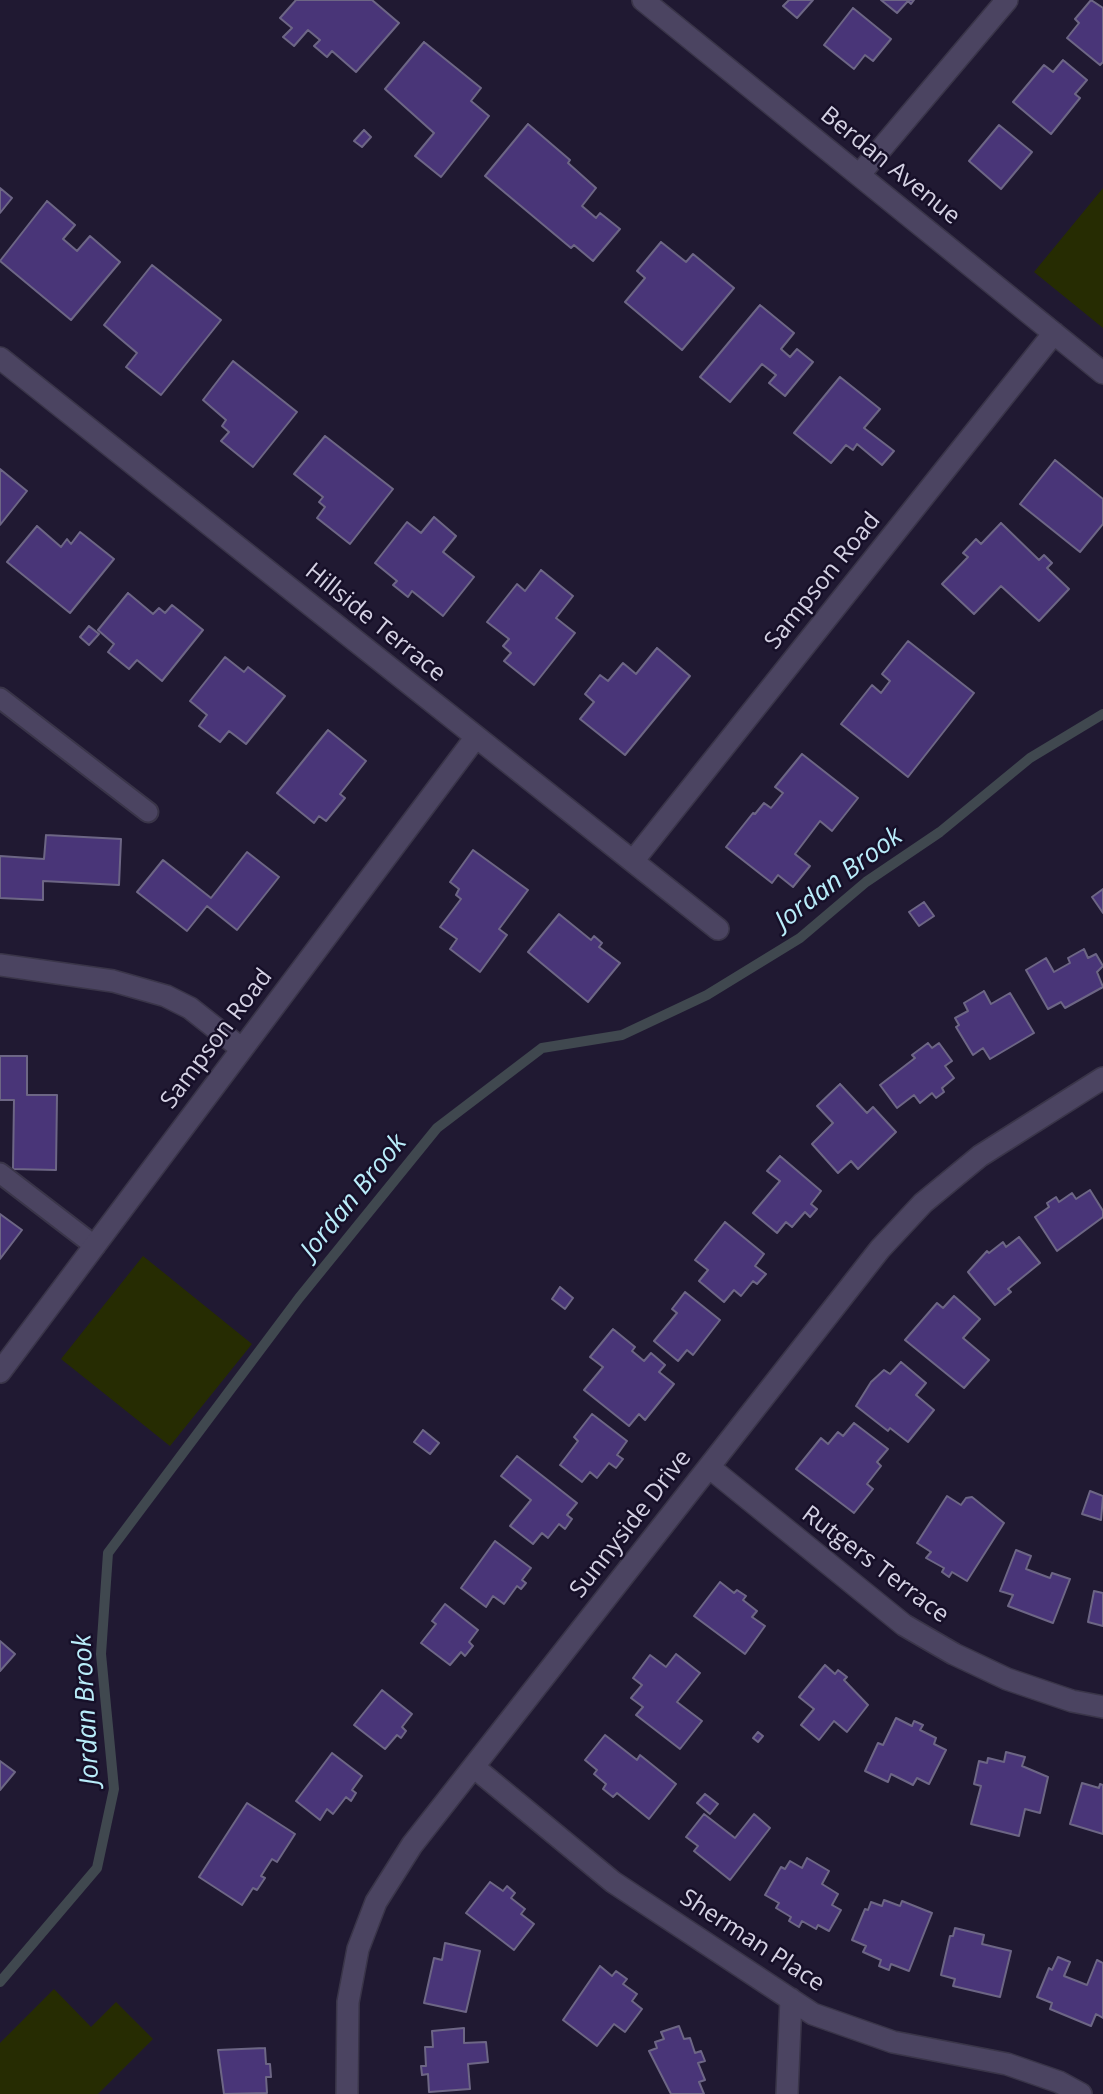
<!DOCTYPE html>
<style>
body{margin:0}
canvas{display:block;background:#201932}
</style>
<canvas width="1103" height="2094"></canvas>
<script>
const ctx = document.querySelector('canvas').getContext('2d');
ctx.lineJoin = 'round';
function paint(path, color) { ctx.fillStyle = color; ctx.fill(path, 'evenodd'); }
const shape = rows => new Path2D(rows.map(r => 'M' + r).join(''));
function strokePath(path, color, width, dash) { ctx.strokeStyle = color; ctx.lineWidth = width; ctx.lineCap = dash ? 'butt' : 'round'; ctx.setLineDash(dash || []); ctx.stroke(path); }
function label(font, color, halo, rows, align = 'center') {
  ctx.font = font + ' "Open Sans",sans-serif'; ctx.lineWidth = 5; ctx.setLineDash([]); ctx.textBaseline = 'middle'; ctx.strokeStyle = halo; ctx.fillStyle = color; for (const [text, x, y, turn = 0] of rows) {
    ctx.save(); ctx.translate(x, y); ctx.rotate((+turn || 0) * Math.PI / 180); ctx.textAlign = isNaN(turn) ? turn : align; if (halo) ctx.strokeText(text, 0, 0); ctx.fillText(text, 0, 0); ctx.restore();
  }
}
paint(shape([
 [1103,188,1103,328,1034,272],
 [143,1256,252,1344,170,1446,61,1359],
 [54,1989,91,2027,116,2002,153,2039,98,2094,0,2094,0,2043]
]), '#262c02');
strokePath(shape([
 [0,1982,97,1868,114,1789,101,1654,108,1553,299,1298,437,1128,542,1048,622,1035,707,995,800,938,866,882,940,832,1030,758,1103,714]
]), '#40484f', 10);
const building = shape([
 [296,0,372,0,399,23,356,72,332,51,327,57,314,46,320,40,308,30,294,46,283,37,292,28,280,18,296,0],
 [789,0,813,0,797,18,783,6,789,0],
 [881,0,914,0,911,4,908,1,897,13,881,0],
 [1091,0,1103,8,1103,62,1100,65,1067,38,1079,23,1075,19,1091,0],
 [853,8,891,39,873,61,865,55,854,69,824,45,853,8],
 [424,42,481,88,471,101,489,116,441,177,415,156,434,133,385,89,424,42],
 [1063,60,1087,80,1075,94,1080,98,1051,134,1013,102,1044,65,1053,72,1063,60],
 [528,124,570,160,568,163,596,188,582,206,596,218,600,213,620,229,593,261,574,245,571,248,485,176,528,124],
 [999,125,1032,152,1001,189,969,161,999,125],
 [364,130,371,137,362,147,354,141,364,130],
 [0,188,12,198,0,213,0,188],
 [47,201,75,225,63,239,77,251,90,236,120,262,71,320,0,261,47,201],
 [661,242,686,262,693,254,734,288,682,350,625,302,645,278,637,271,661,242],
 [152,265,221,320,161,395,126,367,137,353,104,325,152,265],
 [760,305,794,333,781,349,790,357,797,349,813,362,785,396,769,383,776,375,762,364,730,402,700,377,760,305],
 [233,361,297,412,253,467,221,441,229,432,222,426,226,420,203,400,233,361],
 [840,377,880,409,864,428,894,451,882,465,857,444,853,450,846,445,831,463,794,433,840,377],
 [325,436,393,489,350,544,317,518,325,507,319,502,323,497,294,474,325,436],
 [1055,460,1103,499,1103,524,1080,552,1020,504,1055,460],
 [0,469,27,491,0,525,0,469],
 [434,517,456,536,443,552,474,577,443,616,412,591,408,597,393,585,397,581,375,563,407,522,421,533,434,517],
 [1001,523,1039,560,1044,555,1052,563,1047,568,1069,589,1039,621,1001,586,974,614,942,584,968,557,963,553,976,539,981,544,1001,523],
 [37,526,61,547,67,539,71,544,80,532,114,559,70,613,7,562,37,526],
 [541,570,573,596,556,618,575,633,534,685,504,661,511,653,503,646,509,639,487,622,517,584,525,591,541,570],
 [128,593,153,614,159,608,165,613,172,605,203,630,162,681,137,660,129,669,108,652,114,644,98,630,128,593],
 [89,626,99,634,89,645,80,637,89,626],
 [908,641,974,693,908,777,841,724,872,685,881,693,890,681,882,674,908,641],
 [657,648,690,676,625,755,580,719,594,702,585,694,600,675,608,681,623,663,636,674,657,648],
 [225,657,244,672,248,667,285,696,246,744,229,731,220,742,199,726,207,715,190,701,225,657],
 [328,730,366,761,340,794,345,798,326,821,319,816,314,823,277,793,328,730],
 [802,754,858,798,832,831,820,821,795,854,810,866,793,887,778,875,772,883,726,847,753,813,755,814,764,803,771,808,783,793,775,787,802,754],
 [46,835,121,839,119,885,43,881,43,900,0,898,0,856,44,859,46,835],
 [473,850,528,890,499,929,507,935,480,972,450,949,457,939,440,927,461,899,456,895,459,889,450,882,473,850],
 [247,852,279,877,237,930,207,906,187,931,137,892,163,860,211,898,247,852],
 [1103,889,1103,913,1092,897,1103,889],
 [924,902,934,916,919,926,909,912,924,902],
 [559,914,591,940,594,936,602,943,599,947,620,963,588,1002,528,952,559,914],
 [1084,949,1088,958,1096,954,1103,966,1097,972,1103,987,1065,1008,1061,1002,1048,1009,1026,970,1046,958,1054,972,1070,963,1068,958,1084,949],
 [984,991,991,1004,1010,993,1034,1033,990,1059,983,1048,973,1055,956,1027,959,1025,955,1018,968,1011,964,1003,984,991],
 [928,1043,932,1048,939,1043,952,1061,945,1066,954,1078,942,1088,944,1092,936,1098,932,1093,920,1103,914,1095,897,1108,880,1085,915,1058,912,1055,928,1043],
 [0,1056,27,1056,27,1095,57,1095,56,1170,13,1169,14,1100,0,1100,0,1056],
 [840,1084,867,1113,873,1107,896,1132,858,1169,851,1161,838,1173,812,1144,833,1123,817,1106,840,1084],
 [780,1156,821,1191,811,1204,817,1209,810,1217,805,1212,792,1227,786,1222,777,1233,753,1213,780,1181,767,1171,780,1156],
 [1090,1190,1103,1211,1103,1217,1057,1251,1035,1217,1049,1207,1047,1203,1056,1197,1059,1202,1072,1193,1076,1199,1090,1190],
 [0,1214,22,1230,0,1259,0,1214],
 [725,1222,764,1254,755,1266,766,1274,757,1284,753,1281,741,1296,734,1290,724,1302,699,1281,708,1270,695,1260,725,1222],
 [1019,1237,1040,1263,1008,1289,1011,1292,995,1305,968,1272,987,1251,989,1253,1003,1242,1006,1247,1019,1237],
 [560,1287,573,1298,565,1309,552,1299,560,1287],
 [685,1292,720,1320,693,1355,687,1350,678,1361,654,1341,677,1313,672,1309,685,1292],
 [954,1296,980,1319,963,1338,989,1360,964,1388,905,1340,937,1303,943,1308,954,1296],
 [613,1329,635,1347,632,1351,644,1361,651,1353,665,1365,659,1372,674,1384,645,1420,639,1414,629,1426,584,1390,603,1367,590,1357,613,1329],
 [901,1362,926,1383,916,1395,934,1410,908,1442,890,1428,888,1431,856,1406,871,1382,884,1370,890,1374,901,1362],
 [592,1414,627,1441,617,1455,623,1459,616,1468,609,1463,597,1478,590,1472,582,1482,560,1465,578,1441,574,1437,592,1414],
 [854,1423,888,1449,877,1462,881,1466,867,1484,873,1489,854,1513,796,1469,821,1438,828,1444,838,1432,843,1436,854,1423],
 [423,1430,439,1443,430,1454,414,1442,423,1430],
 [517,1456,577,1503,567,1515,572,1519,565,1529,559,1524,548,1538,542,1533,533,1544,510,1526,531,1500,501,1476,517,1456],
 [1090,1491,1103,1496,1101,1520,1082,1514,1090,1491],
 [947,1496,961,1505,966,1498,972,1497,1004,1523,967,1581,952,1572,949,1577,942,1572,944,1568,926,1558,931,1552,917,1543,947,1496],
 [495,1541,531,1568,522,1580,526,1583,521,1589,517,1586,504,1604,493,1596,486,1607,461,1588,495,1541],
 [1016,1550,1031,1556,1026,1569,1050,1578,1052,1573,1070,1579,1053,1623,1008,1606,1013,1595,1000,1591,1016,1550],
 [720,1582,734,1593,737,1590,746,1596,743,1600,757,1611,752,1617,765,1626,745,1654,694,1616,720,1582],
 [1094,1591,1103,1593,1103,1626,1088,1622,1094,1591],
 [445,1604,478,1630,469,1642,473,1646,465,1656,461,1652,450,1665,421,1643,436,1624,432,1621,445,1604],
 [0,1641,15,1654,0,1671,0,1641],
 [676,1654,700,1673,677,1702,702,1721,680,1749,636,1715,643,1707,631,1698,642,1685,633,1678,650,1655,666,1667,676,1654],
 [825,1665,835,1674,838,1670,847,1677,844,1680,868,1705,847,1732,834,1721,819,1740,801,1725,814,1709,799,1697,825,1665],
 [382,1690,412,1714,402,1727,406,1731,401,1738,397,1735,385,1749,354,1725,382,1690],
 [896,1718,912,1726,914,1721,923,1725,920,1730,936,1738,934,1744,946,1750,929,1784,917,1778,913,1785,891,1774,888,1782,865,1771,878,1743,883,1745,896,1718],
 [758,1732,763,1736,758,1742,753,1738,758,1732],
 [605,1735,637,1760,640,1755,676,1784,649,1819,617,1793,613,1797,603,1789,606,1784,594,1774,597,1770,585,1760,605,1735],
 [1006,1752,1025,1757,1022,1766,1048,1777,1040,1813,1025,1809,1019,1836,971,1824,981,1786,974,1784,979,1761,987,1763,988,1758,1004,1762,1006,1752],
 [332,1753,362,1776,352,1790,356,1793,351,1801,346,1797,333,1814,327,1809,320,1820,296,1801,332,1753],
 [0,1761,15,1772,0,1790,0,1761],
 [1082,1783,1099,1788,1100,1784,1103,1785,1103,1834,1070,1824,1082,1783],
 [705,1794,718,1804,710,1814,697,1803,705,1794],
 [247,1803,295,1834,277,1862,272,1859,261,1876,265,1878,257,1890,253,1888,242,1905,199,1877,247,1803],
 [704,1814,735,1838,754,1814,770,1828,730,1880,694,1851,698,1846,686,1837,704,1814],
 [807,1858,829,1871,822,1884,838,1894,832,1905,841,1910,829,1931,818,1925,816,1929,802,1921,799,1927,789,1921,791,1917,776,1908,779,1903,765,1895,781,1867,785,1869,790,1861,802,1868,807,1858],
 [490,1882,503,1891,507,1886,515,1893,511,1898,525,1909,521,1914,534,1924,514,1950,466,1913,490,1882],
 [884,1900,900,1906,902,1901,932,1913,909,1971,891,1964,889,1970,879,1966,881,1960,863,1952,866,1946,852,1940,865,1909,868,1910,871,1902,882,1906,884,1900],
 [955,1928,984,1935,982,1944,1011,1951,1000,1997,953,1986,955,1979,941,1975,950,1936,953,1936,955,1928],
 [445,1943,480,1951,466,2012,424,2003,434,1958,442,1960,445,1943],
 [1058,1957,1070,1962,1064,1976,1087,1985,1097,1960,1103,1963,1103,2018,1096,2014,1091,2026,1050,2009,1052,2003,1037,1997,1049,1968,1052,1970,1058,1957],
 [600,1966,612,1976,616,1971,627,1979,623,1984,637,1994,632,2001,642,2009,625,2032,614,2024,597,2046,563,2020,600,1966],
 [679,2026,684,2039,690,2038,695,2053,701,2051,705,2061,698,2063,705,2080,699,2082,704,2094,671,2094,649,2051,657,2048,655,2042,664,2039,661,2032,679,2026],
 [464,2028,464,2043,486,2042,488,2062,468,2064,470,2089,429,2092,428,2074,422,2075,421,2066,426,2066,425,2047,433,2047,432,2031,464,2028],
 [265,2048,266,2064,270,2064,271,2077,266,2077,267,2093,224,2094,218,2050,265,2048]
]);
paint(building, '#493578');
strokePath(building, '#6d6685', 2);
const lane = shape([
 [0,698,148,812],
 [0,1173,95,1246]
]);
const street = shape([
 [643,0,1103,373],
 [859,175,1007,0],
 [0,358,718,929],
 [633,861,1054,333],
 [0,965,113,981,166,996,190,1008,242,1049],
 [0,1372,476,737],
 [709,1467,904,1625,954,1654,1007,1679,1072,1701,1103,1707],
 [475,1768,613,1882,813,2014,893,2042,1007,2064,1059,2082,1081,2094],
 [347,2094,348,2002,358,1949,376,1902,412,1845,880,1249,923,1203,980,1156,1103,1078],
 [787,2094,791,1999]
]);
strokePath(lane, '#3a3549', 23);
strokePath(street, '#3a3549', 24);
strokePath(lane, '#4b4461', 19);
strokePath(street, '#4b4461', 21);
label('24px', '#d4d1e3', '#160f28', [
 ["Berdan Avenue",890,166,39],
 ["Sampson Road",823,581,-51],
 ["Hillside Terrace",375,623,39],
 ["Sampson Road",217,1039,-53],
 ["Sunnyside Drive",631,1524,-52],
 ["Rutgers Terrace",875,1565,37],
 ["Sherman Place",752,1941,33]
]);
label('italic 26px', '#b9edfa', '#160f28', [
 ["Jordan Brook",839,879,-37],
 ["Jordan Brook",354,1197,-51],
 ["Jordan Brook",87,1710,-93]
]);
</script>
